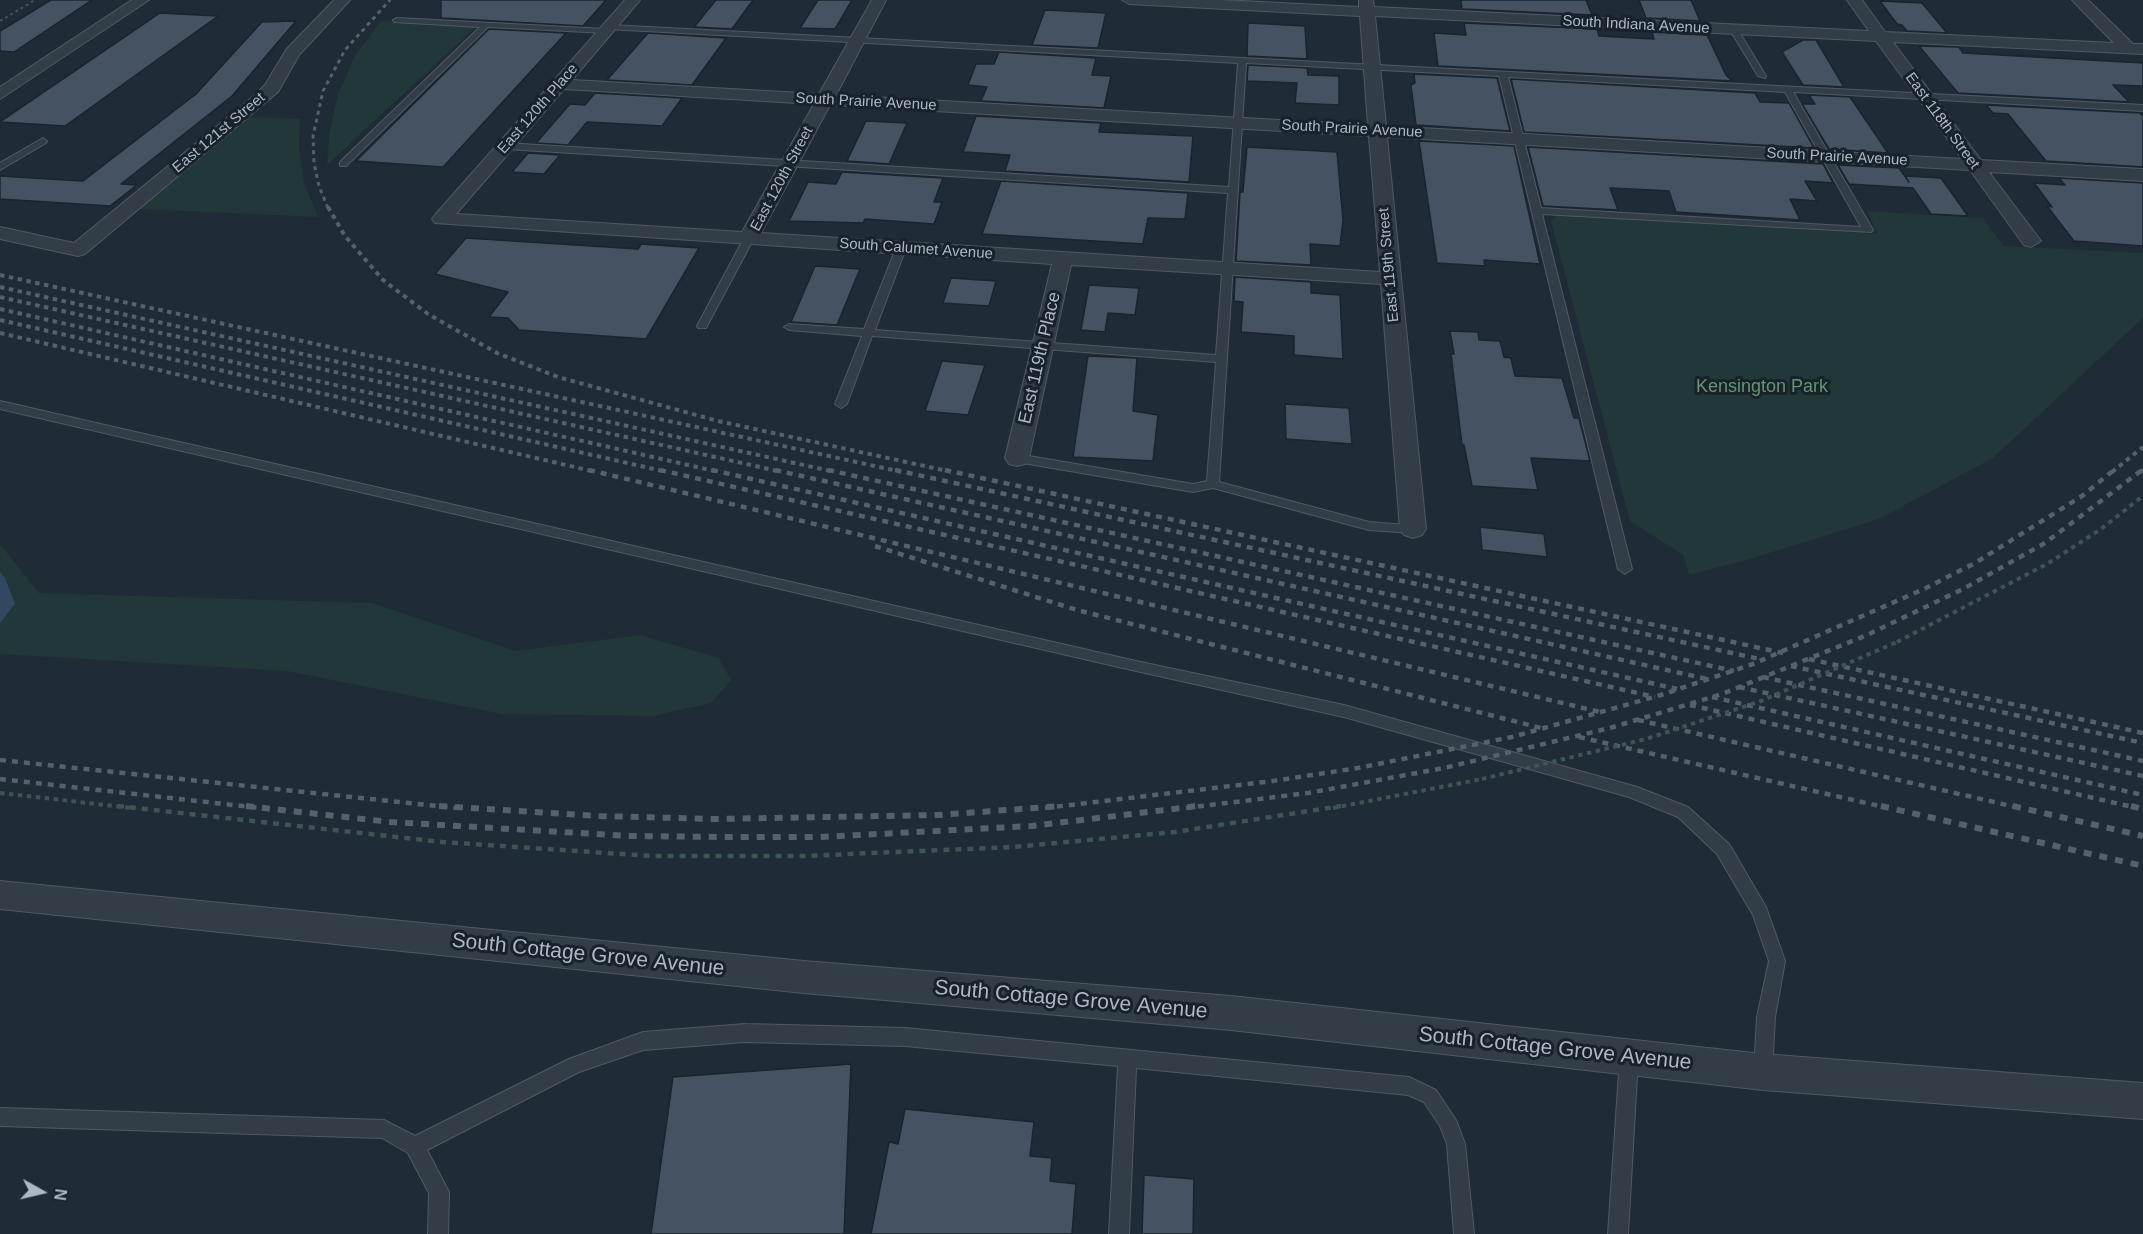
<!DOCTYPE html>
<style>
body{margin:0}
#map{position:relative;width:2143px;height:1234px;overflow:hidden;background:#1f2b37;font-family:Arial,sans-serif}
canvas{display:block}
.north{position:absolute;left:12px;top:1162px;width:60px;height:60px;-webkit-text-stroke:4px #18222c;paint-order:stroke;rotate:98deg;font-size:16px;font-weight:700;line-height:24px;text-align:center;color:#adb7c5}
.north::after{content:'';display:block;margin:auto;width:21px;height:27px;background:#adb7c5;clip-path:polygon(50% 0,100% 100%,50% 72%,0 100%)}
</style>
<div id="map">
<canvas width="2143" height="1234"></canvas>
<div class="north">N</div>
</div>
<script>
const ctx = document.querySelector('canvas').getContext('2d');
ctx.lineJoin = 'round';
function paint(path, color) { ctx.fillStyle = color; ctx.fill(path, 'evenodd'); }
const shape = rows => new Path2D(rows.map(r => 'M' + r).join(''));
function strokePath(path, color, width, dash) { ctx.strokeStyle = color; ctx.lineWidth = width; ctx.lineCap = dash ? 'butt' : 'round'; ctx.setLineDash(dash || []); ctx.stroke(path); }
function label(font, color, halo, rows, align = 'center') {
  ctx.font = font + ' Arial,sans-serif'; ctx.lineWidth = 6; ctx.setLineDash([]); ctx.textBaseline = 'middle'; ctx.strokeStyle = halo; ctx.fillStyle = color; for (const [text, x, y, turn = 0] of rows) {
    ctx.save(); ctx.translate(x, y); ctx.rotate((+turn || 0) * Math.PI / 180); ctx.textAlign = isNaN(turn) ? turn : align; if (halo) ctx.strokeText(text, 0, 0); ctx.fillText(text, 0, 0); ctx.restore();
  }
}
paint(shape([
 [381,21,477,26,327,165,329,135,338,94,355,56],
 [248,117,300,119,299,147,304,183,318,217,138,209],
 [1867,211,1983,218,2004,246,2143,253,2143,318,1993,458,1879,519,1750,559,1689,575,1683,555,1630,521,1551,221,1558,215,1878,234],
 [0,544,39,593,372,603,516,651,640,635,719,658,731,680,711,703,653,716,502,714,287,671,0,654]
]), '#213738');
paint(shape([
 [0,572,5,578,15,604,0,623]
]), '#324860');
const building = shape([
 [51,0,92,0,14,52,0,51,0,31,51,0],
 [441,0,606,0,583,26,441,18,441,0],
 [716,0,753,0,732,29,694,27,716,0],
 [818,0,852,0,835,29,800,28,818,0],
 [1461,0,1586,0,1592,15,1462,9,1461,0],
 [1639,0,1691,0,1700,21,1646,18,1639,0],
 [1880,1,1922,3,1947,33,1907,31,1902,25,1897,24,1880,1],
 [1045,10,1106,13,1098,48,1032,45,1045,10],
 [160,13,218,16,65,126,0,122,160,13],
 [296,21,232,96,121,184,137,185,110,206,0,199,0,176,83,181,196,94,262,22,296,21],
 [1248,23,1305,26,1307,59,1247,56,1248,23],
 [1464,23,1597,29,1599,36,1654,39,1652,32,1707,35,1726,75,1732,81,1438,66,1434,33,1466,35,1464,23],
 [489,29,566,33,443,167,356,161,489,29],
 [648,33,726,38,692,85,607,80,648,33],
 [1803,40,1816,40,1844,87,1803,85,1782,52,1803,40],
 [1919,46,1959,47,1963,53,2143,63,2143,86,2113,85,2129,102,1958,93,1919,46],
 [999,52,1096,58,1092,75,1111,76,1104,108,981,101,987,87,968,85,976,64,994,64,999,52],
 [1248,65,1307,68,1308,75,1339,76,1339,105,1295,103,1297,83,1247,81,1248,65],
 [1414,74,1497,78,1510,131,1416,125,1411,85,1415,83,1414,74],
 [1511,79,1755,93,1760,102,1789,103,1814,148,1524,132,1511,79],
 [595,93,682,98,662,126,587,122,568,145,536,143,570,104,585,105,595,93],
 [1809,95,1850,97,1888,153,1829,149,1802,104,1815,104,1809,95],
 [1986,105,2140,113,2143,116,2143,167,2046,161,2008,114,1993,113,1986,105],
 [976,116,1101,123,1099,132,1193,136,1189,182,1005,171,1010,155,963,152,976,116],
 [866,121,907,123,889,164,847,161,866,121],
 [1419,141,1514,146,1540,264,1484,260,1485,266,1437,263,1419,141],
 [1247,147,1337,152,1343,220,1340,246,1310,244,1311,265,1236,261,1240,192,1243,192,1247,147],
 [1528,147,1823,164,1833,183,1805,181,1817,201,1790,199,1800,220,1676,212,1669,191,1652,190,1610,188,1618,210,1543,206,1528,147],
 [528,153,560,155,544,174,512,172,528,153],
 [1838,165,1899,168,1909,182,1905,176,1941,178,1968,216,1931,214,1913,188,1849,184,1838,165],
 [842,172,943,178,934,202,942,202,934,224,865,219,863,223,789,221,808,182,836,184,842,172],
 [2059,178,2143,183,2143,246,2074,241,2047,206,2052,207,2034,183,2065,185,2059,178],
 [1001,181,1188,193,1185,219,1148,218,1143,244,982,234,1001,181],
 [466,238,638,249,641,244,699,248,646,339,519,330,508,318,489,317,508,292,435,274,466,238],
 [815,266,860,269,837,325,791,322,815,266],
 [1235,277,1311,282,1311,293,1340,295,1343,359,1294,355,1294,336,1241,332,1243,302,1234,301,1235,277],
 [951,278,996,281,989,306,943,303,951,278],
 [1089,285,1139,288,1135,315,1108,313,1105,332,1081,330,1089,285],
 [1450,331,1478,332,1479,340,1500,341,1504,357,1511,358,1515,376,1562,378,1574,418,1579,418,1590,461,1531,458,1538,490,1472,486,1464,445,1462,445,1451,354,1454,354,1450,331],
 [1088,356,1137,358,1133,411,1158,415,1153,461,1073,457,1088,356],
 [942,361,985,365,968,415,925,411,942,361],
 [1285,404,1349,408,1352,444,1286,439,1285,404],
 [1480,527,1544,534,1547,557,1482,550,1480,527],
 [851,1064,844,1234,651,1234,673,1077,851,1064],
 [905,1109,1034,1122,1030,1156,1052,1158,1050,1181,1076,1184,1072,1234,871,1234,889,1142,898,1144,905,1109],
 [1144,1175,1194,1179,1193,1234,1142,1234,1144,1175]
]);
paint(building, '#455262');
strokePath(building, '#1a242e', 1.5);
const lane = shape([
 [397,18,606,29,610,31,606,33,488,27,346,166,340,166,340,162,480,27,394,22,393,20,397,18],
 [610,25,2143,105,2143,111,1793,92,1873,230,1871,232,1542,214,1632,569,1625,574,1618,569,1499,76,1246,63,1219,482,1369,522,1417,526,1419,529,1417,532,1413,533,1369,530,1213,488,1193,492,1017,462,1011,458,1017,454,1193,484,1207,481,1216,362,872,336,847,404,841,408,835,404,862,336,789,330,784,327,789,324,864,329,896,248,901,245,906,248,875,330,1216,355,1228,193,506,149,502,146,506,143,1229,187,1238,63,607,29,606,27,610,25],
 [1508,77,1785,92,1861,227,1541,208,1508,77],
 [1731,28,1738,30,1766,76,1765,78,1758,76,1730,30,1731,28],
 [43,138,47,141,46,143,0,170,0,163,43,138],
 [749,235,754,238,707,326,706,328,698,328,697,326,744,238,749,235],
 [0,401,1136,661,1344,705,1637,787,1688,807,1729,844,1766,907,1785,961,1775,1017,1772,1071,1769,1077,1763,1080,1757,1077,1754,1071,1757,1017,1769,961,1753,915,1717,854,1678,817,1629,797,1344,717,1136,671,0,409,0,401],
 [745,1024,905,1028,1409,1077,1436,1090,1456,1120,1465,1144,1474,1234,1454,1234,1447,1144,1440,1126,1424,1102,1408,1095,1136,1068,1129,1234,1109,1234,1118,1066,905,1046,745,1042,643,1050,579,1072,427,1150,449,1192,448,1234,428,1234,429,1193,408,1153,382,1138,0,1126,0,1108,384,1120,415,1136,569,1059,643,1032,745,1024],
 [1629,1049,1635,1052,1638,1058,1628,1234,1608,1234,1620,1058,1623,1052,1629,1049]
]);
const street = shape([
 [132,0,149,0,0,99,0,87,132,0],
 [334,0,350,0,299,55,278,92,85,254,78,256,0,239,0,227,74,243,255,95,265,85,286,50,334,0],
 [625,0,640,0,572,80,819,94,872,0,886,0,836,95,1368,125,1360,16,1129,4,1122,0,1222,0,1359,7,1359,0,1373,0,1374,7,1869,31,1847,0,1862,0,1885,32,2114,43,2072,0,2088,0,2133,44,2143,44,2143,54,1893,42,1981,160,2143,169,2143,181,1989,172,2041,241,2031,247,2024,245,1970,170,1387,137,1426,529,1422,535,1413,538,1404,535,1400,529,1381,284,1071,265,1029,458,1025,464,1017,466,1009,464,1005,458,1052,264,435,223,432,219,435,215,625,0],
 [1375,16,1876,41,1962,159,1386,126,1375,16],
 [564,89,814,104,742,232,456,214,564,89],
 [830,105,1369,136,1380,272,761,233,830,105],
 [0,881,804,961,1231,996,1763,1054,2143,1083,2143,1119,1763,1090,1231,1030,804,993,0,909,0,881]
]);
strokePath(lane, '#505a66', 2);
strokePath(street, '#505a66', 2);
strokePath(shape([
 [0,21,35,0]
]), '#3e5456', 2, [3, 3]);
strokePath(shape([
 [1897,642,2047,564,2101,529,2143,496],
 [0,793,132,808],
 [1333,808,1482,779]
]), '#3e5456', 4, [4.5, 4.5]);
strokePath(shape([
 [118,806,442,842,652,856,804,856,1013,847,1175,832,1341,806]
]), '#3e5456', 4.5, [6, 6]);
paint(lane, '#333d48');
paint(street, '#333d48');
strokePath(shape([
 [328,208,319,186,314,163,313,136,323,91,345,50,390,0]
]), '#54616f', 3, [4, 4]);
strokePath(shape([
 [328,207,345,236,383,280,428,314,497,353,558,377,718,421,952,472],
 [0,275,902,472],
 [0,287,835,472],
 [0,297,782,472],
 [0,309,719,472],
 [0,320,667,472],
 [0,333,596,472],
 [2112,472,2143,447],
 [2140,472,2143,470]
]), '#54616f', 4, [4.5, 4.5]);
strokePath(shape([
 [589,470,1600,712],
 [660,470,1655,697],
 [712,470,1677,689],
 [775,470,1707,679],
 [828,470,1734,671],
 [895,470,1764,660],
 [945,470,1783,653],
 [875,546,1077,610,1541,728],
 [1809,659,2143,733],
 [1791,666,2143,743],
 [1763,677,2143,761],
 [1739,687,2143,776],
 [1712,697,2143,795],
 [1690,705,2137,808],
 [1638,720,2020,808],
 [1579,737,1888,808],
 [0,760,456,808],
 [0,779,260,808],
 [1045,808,1273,781,1358,768,1512,737,1661,695,1753,664,1924,589,1975,563,2082,496,2114,470],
 [1186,808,1308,793,1444,768,1610,728,1722,694,1867,635,1963,589,2045,543,2142,470]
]), '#54616f', 4.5, [6, 6]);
strokePath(shape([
 [246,806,390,822,631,836,728,837,820,837,1032,826,1198,806],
 [439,806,599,816,715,819,938,815,1061,806],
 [1881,806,2143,866],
 [2013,806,2143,836],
 [2131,806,2143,809]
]), '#54616f', 6, [8, 8]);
strokePath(shape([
 [1482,779,1646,739,1761,701,1897,642]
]), '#3e5456', 4, [4.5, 4.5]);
label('15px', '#adb7c5', '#18222c', [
 ["South Indiana Avenue",1636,25,3],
 ["South Prairie Avenue",866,102,3],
 ["East 120th Place",538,109,-49],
 ["East 118th Street",1942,121,54],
 ["South Prairie Avenue",1352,129,3],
 ["East 121st Street",219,133,-40],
 ["South Prairie Avenue",1837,157,3],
 ["East 120th Street",782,179,-62],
 ["South Calumet Avenue",916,249,4],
 ["East 119th Street",1389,265,-95]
]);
label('18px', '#adb7c5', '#18222c', [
 ["East 119th Place",1040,358,-77]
]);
label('18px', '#64966c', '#18222c', [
 ["Kensington Park",1762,387]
]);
label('21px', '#adb7c5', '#18222c', [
 ["South Cottage Grove Avenue",588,955,6],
 ["South Cottage Grove Avenue",1071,1000,5],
 ["South Cottage Grove Avenue",1555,1049,6]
]);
</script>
